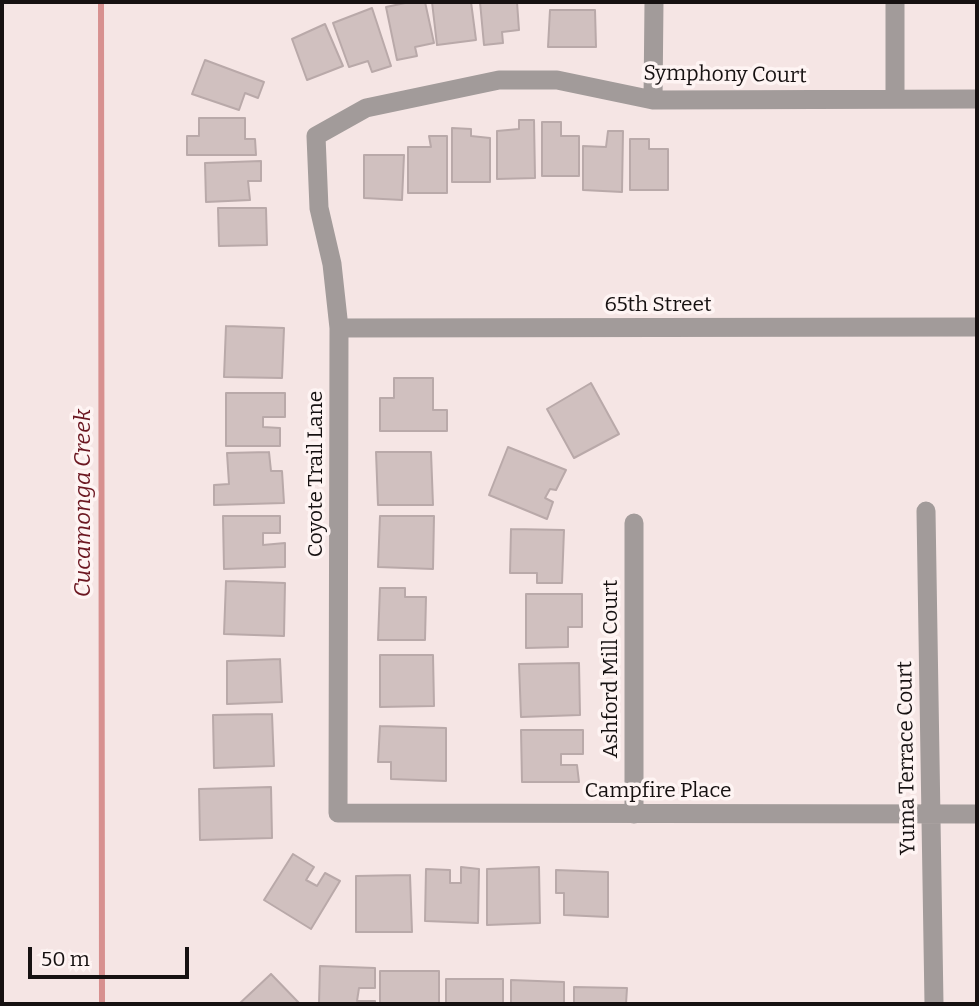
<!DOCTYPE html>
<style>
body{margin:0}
#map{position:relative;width:979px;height:1006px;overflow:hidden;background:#f5e5e4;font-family:Bitter,serif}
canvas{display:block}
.frame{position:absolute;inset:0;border:4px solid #161111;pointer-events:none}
.scale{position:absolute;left:28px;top:947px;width:161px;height:32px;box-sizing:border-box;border:4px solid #161111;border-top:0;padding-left:9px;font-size:21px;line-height:24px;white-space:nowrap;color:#161111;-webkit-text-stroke:5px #fef4f3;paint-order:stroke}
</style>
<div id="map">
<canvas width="979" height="1006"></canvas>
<div class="frame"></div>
<div class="scale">50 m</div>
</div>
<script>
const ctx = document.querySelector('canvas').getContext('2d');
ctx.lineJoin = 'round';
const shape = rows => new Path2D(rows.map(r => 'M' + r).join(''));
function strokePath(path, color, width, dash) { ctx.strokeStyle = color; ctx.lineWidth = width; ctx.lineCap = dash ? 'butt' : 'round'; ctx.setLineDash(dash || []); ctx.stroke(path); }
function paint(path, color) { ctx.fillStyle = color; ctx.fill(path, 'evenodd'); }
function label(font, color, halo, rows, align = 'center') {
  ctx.font = font + ' Bitter,serif'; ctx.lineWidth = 7; ctx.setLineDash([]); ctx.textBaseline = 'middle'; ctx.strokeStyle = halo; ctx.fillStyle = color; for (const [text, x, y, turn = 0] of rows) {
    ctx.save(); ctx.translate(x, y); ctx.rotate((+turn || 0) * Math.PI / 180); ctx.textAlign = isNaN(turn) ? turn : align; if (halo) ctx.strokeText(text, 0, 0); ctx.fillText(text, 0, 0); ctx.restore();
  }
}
strokePath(shape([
 [101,2,102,1004]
]), '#d7908f', 6);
const building = shape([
 [410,2,425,2,434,43,415,47,417,56,397,60,386,7,410,2],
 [432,2,471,2,476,40,437,45,432,2],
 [480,2,517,2,519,30,502,32,503,43,484,45,480,2],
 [372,8,391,66,372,72,368,61,349,67,333,23,372,8],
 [550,10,595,10,596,47,548,47,550,10],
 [325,24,343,66,307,80,292,39,325,24],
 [205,60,264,82,258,98,245,93,239,110,192,94,205,60],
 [199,118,245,118,245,139,255,139,256,155,187,155,187,136,199,136,199,118],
 [519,120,534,120,535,178,497,179,497,131,519,129,519,120],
 [542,122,561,122,561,136,579,136,579,176,542,176,542,122],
 [452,128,471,129,471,136,490,138,490,182,452,182,452,128],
 [608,131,623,131,622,192,583,190,583,146,606,147,608,131],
 [429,136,447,136,447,193,408,193,408,147,431,147,429,136],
 [630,139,649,139,649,149,668,149,668,190,630,190,630,139],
 [364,155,404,155,402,200,364,198,364,155],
 [261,161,261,181,248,181,250,200,206,202,205,163,261,161],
 [218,208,266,208,267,245,219,246,218,208],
 [226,326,284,328,282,378,224,377,226,326],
 [394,378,433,378,433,410,447,410,447,431,380,431,380,398,394,398,394,378],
 [591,383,619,434,574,458,547,409,591,383],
 [226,393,285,393,285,417,263,417,263,427,280,428,280,446,226,446,226,393],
 [508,447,566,470,556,490,550,489,545,498,553,502,547,519,489,495,508,447],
 [269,452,271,471,282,471,284,503,214,505,214,485,229,484,227,453,269,452],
 [376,452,431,452,433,505,378,505,376,452],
 [223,516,280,516,280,533,263,533,263,545,285,543,285,567,224,569,223,516],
 [380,516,434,516,433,569,378,567,380,516],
 [511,529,564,530,562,583,537,583,537,573,510,573,511,529],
 [226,581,285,583,284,636,224,634,226,581],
 [380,588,405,588,405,597,426,597,425,640,378,640,380,588],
 [526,594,582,594,582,627,568,627,568,647,526,648,526,594],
 [380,655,433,655,434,706,380,707,380,655],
 [280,659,282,702,227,704,227,661,280,659],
 [579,663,580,715,521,717,519,664,579,663],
 [272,714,274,766,214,768,213,715,272,714],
 [380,726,446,728,446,781,391,779,391,762,378,762,380,726],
 [521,730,583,730,583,754,561,754,561,765,577,765,579,782,522,782,521,730],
 [271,787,272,838,200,840,199,789,271,787],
 [293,854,314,867,306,880,317,886,325,873,340,881,311,929,264,900,293,854],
 [461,867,479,869,478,923,425,921,426,869,450,870,450,883,461,883,461,867],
 [539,867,540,923,487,925,487,869,539,867],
 [556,870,608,872,608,917,564,915,564,893,556,893,556,870],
 [410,875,412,932,356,932,356,876,410,875],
 [320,966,375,968,375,988,359,988,357,1001,375,1001,375,1004,319,1004,320,966],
 [380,971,439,971,439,1004,380,1004,380,971],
 [271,974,300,1004,239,1004,271,974],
 [446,979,503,979,503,1004,446,1004,446,979],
 [511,980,564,982,564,1004,511,1003,511,980],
 [574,987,627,988,626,1004,574,1004,574,987]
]);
paint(building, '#d0c0bf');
strokePath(building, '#b9a9a9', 2);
strokePath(shape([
 [895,2,895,99],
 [977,99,653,100,557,80,499,80,366,108,316,136,319,208,332,264,339,328,338,813,977,814],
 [653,100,654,2],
 [339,328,977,327],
 [926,511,934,1004],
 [634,523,634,814]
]), '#a29b9a', 19);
label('21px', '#161111', '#fef4f3', [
 ["Symphony Court",725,75,1],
 ["65th Street",658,305],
 ["Coyote Trail Lane",316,474,-90],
 ["Ashford Mill Court",611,669,-90],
 ["Yuma Terrace Court",907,758,-91],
 ["Campfire Place",658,791]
]);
label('italic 23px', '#6b1620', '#fef4f3', [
 ["Cucamonga Creek",84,503,-90]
]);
</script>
